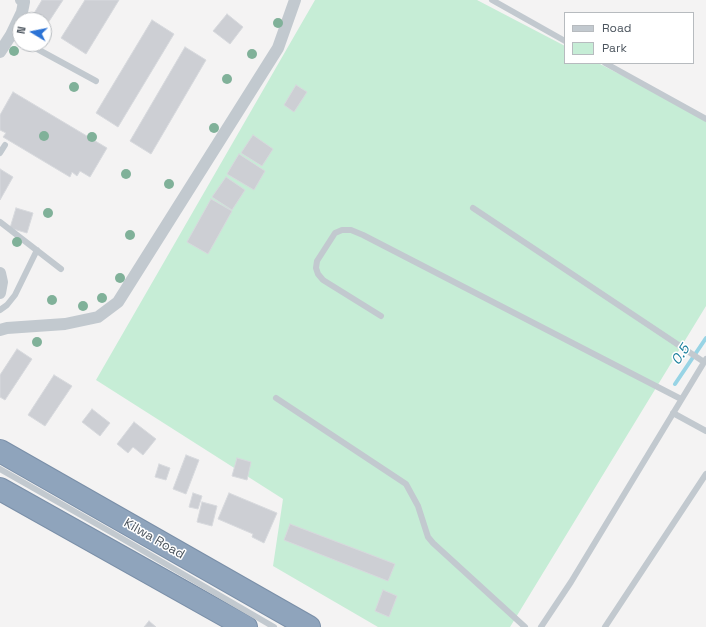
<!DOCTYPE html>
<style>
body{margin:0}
#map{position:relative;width:706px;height:627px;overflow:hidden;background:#f4f3f3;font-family:"Space Grotesk",sans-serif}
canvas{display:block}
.legend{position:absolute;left:564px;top:12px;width:130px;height:52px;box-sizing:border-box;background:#fff;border:1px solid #b7bbbf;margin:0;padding:5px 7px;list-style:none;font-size:12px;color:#4c555e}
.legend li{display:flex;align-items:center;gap:8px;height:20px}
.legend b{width:20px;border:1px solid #b7bbbf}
.north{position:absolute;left:12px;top:12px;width:40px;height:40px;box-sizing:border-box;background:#fff;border:1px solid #b7bbbf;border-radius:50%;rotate:280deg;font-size:11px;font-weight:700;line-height:16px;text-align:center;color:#4c555e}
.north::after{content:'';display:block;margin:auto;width:14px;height:18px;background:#2c73d5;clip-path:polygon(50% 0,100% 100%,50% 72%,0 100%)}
</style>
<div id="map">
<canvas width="706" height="627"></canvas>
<ul class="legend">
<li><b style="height:5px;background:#c2c9cf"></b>Road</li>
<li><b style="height:11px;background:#c6edd6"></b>Park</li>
</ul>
<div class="north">N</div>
</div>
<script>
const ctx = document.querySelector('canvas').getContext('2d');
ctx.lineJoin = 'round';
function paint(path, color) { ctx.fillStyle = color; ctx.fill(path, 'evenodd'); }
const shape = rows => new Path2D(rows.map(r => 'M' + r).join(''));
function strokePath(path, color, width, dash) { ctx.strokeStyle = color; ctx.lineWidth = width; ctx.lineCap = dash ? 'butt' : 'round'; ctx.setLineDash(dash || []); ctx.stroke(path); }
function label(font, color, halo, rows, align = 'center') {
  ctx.font = font + ' "Space Grotesk",sans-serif'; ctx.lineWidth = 3; ctx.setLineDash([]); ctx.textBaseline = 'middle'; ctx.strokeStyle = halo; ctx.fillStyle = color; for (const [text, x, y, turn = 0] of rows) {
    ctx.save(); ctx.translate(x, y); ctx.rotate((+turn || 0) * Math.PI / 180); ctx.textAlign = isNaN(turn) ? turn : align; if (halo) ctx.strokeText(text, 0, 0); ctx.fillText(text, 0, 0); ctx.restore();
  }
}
paint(shape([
 [315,0,477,0,565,46,565,63,598,63,706,119,706,306,510,627,378,627,273,566,283,499,96,380]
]), '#c6edd6');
strokePath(shape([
 [675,384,706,338]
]), '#98d4e5', 4);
const building = shape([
 [42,0,63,0,44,29,44,20,30,20,42,0],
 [85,0,119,0,86,54,61,38,85,0],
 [227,14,243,27,230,44,213,31,227,14],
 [152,20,174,34,118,127,96,113,152,20],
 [185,47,206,60,151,154,130,141,185,47],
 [296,85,307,92,294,112,284,105,296,85],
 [13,92,107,148,90,177,80,171,77,176,72,172,70,177,3,137,6,133,0,130,0,115,13,92],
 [253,135,273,149,262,166,241,153,253,135],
 [239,154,265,171,254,190,227,174,239,154],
 [0,169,13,177,0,200,0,169],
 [226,177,245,190,232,210,212,197,226,177],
 [211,199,232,211,208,254,187,242,211,199],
 [16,208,33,213,27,233,10,228,16,208],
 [17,349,32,359,5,400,0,397,0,375,17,349],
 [54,375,72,386,45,426,28,415,54,375],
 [92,409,110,423,100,436,82,422,92,409],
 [134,422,156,439,143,455,133,447,128,453,117,444,134,422],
 [186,455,199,460,186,494,173,489,186,455],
 [237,458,251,462,247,480,232,476,237,458],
 [159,464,170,468,166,480,155,477,159,464],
 [193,493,202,496,198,509,189,507,193,493],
 [229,493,277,513,264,543,252,537,253,534,218,519,229,493],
 [202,502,217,506,212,526,197,522,202,502],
 [290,524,395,564,388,581,284,540,290,524],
 [383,590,397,596,389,617,375,611,383,590],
 [149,621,156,627,144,627,149,621]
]);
paint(building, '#cdcfd4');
strokePath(building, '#d7d9dd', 1);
const highway = shape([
 [0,451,309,627],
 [0,489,246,627]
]);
strokePath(highway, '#7a8fa8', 24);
strokePath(shape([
 [492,0,565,41],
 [11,35,20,39],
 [28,44,96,81],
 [605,63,706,119],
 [0,153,5,145],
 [473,208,704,362],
 [0,222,61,269],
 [0,310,7,305,15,295,37,250],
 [381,316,323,280,318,274,316,268,317,261,335,233,342,230,351,230,363,235,681,399],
 [276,398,406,484,418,506,428,537,433,543,525,627],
 [673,413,706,431],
 [0,469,116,535,274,627],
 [541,627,571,582,706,359],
 [605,627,706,474]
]), '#c2c9cf', 6);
strokePath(shape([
 [0,52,11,35,22,12,24,2,21,0],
 [0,273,2,282,0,293],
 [0,330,7,328,65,324,98,317,118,302,278,48,295,0]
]), '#c2c9cf', 12);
strokePath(highway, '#8fa4bc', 22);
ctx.fillStyle = '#80b199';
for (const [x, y] of [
 [278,23],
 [14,51],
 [252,54],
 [227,79],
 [74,87],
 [214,128],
 [44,136],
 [92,137],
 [126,174],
 [169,184],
 [48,213],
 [130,235],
 [17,242],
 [120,278],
 [102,298],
 [52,300],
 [83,306],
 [37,342]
]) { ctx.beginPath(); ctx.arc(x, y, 5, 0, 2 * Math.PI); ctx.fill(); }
label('13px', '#4c555e', '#fff', [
 ["Kilwa Road",154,539,30]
]);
label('italic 14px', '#1a7e9c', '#fff', [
 ["0.5",681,355,-56]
]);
</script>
